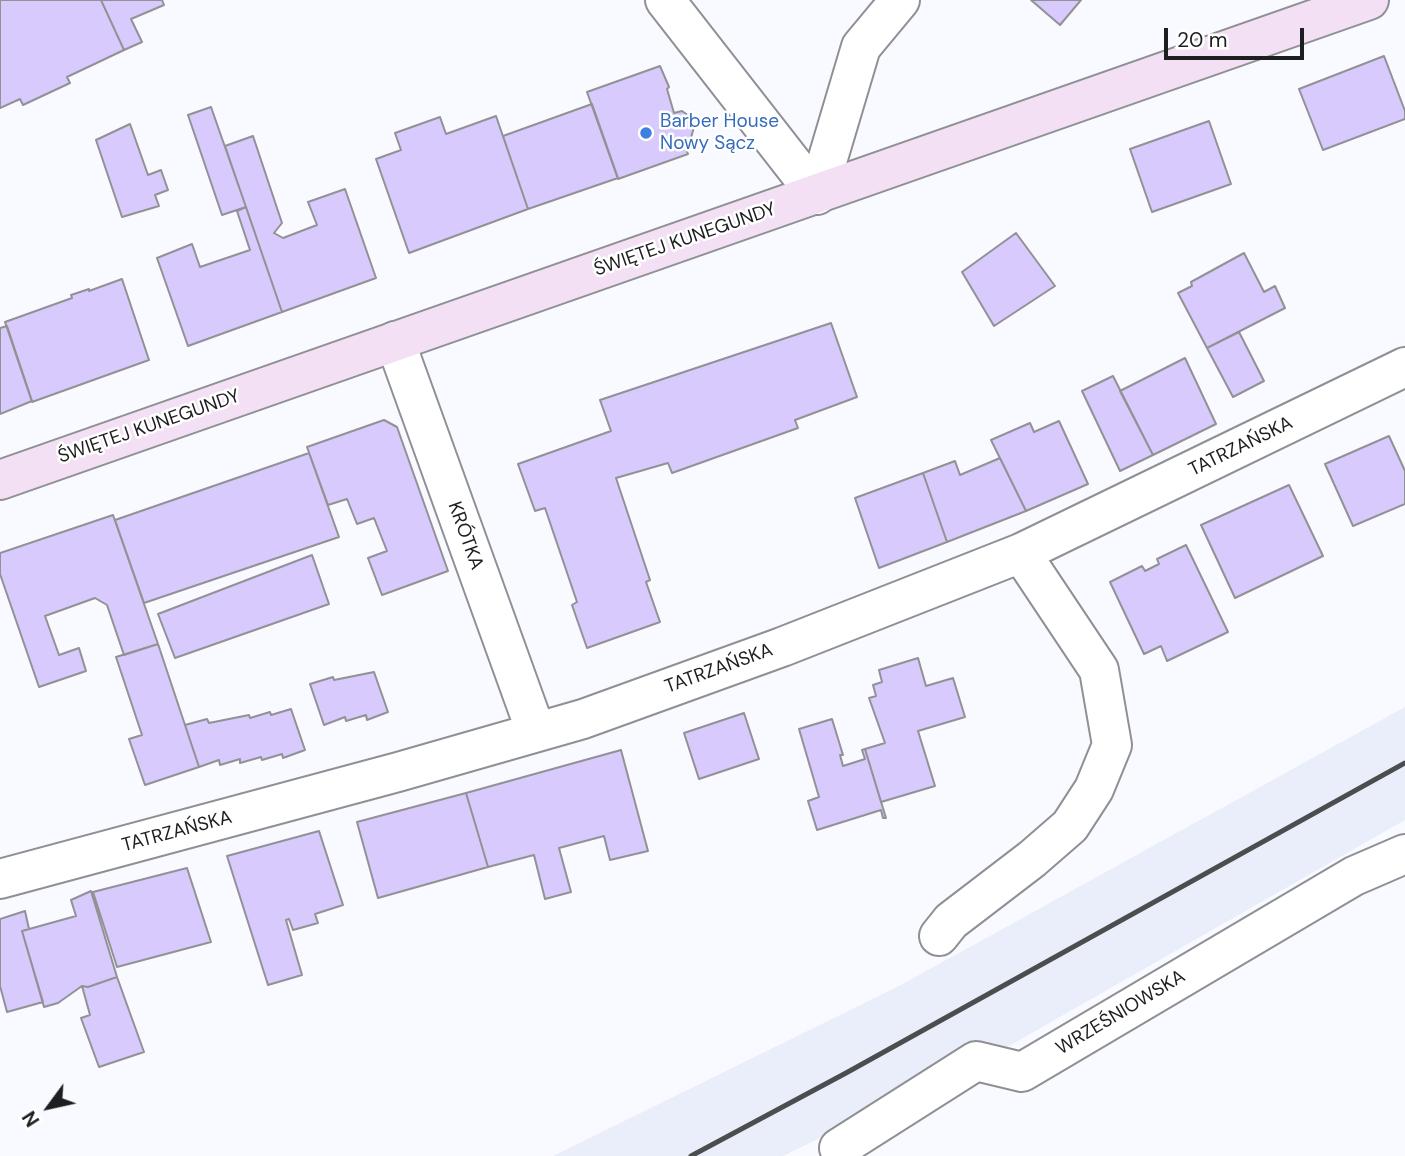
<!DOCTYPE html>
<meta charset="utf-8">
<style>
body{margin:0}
#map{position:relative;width:1405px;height:1156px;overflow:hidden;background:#f8faff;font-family:"DM Sans",sans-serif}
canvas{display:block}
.north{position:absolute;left:14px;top:1072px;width:70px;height:70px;-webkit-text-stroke:5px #fff;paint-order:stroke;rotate:237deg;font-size:19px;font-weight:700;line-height:28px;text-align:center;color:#1d1e1f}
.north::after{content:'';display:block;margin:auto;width:24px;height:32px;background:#1d1e1f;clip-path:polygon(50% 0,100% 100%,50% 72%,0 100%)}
.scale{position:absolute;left:1164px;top:28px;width:140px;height:32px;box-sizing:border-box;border:4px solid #1d1e1f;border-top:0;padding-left:9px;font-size:21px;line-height:24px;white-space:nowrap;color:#1d1e1f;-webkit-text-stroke:5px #fff;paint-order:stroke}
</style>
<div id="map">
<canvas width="1405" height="1156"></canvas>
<div class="north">N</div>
<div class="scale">20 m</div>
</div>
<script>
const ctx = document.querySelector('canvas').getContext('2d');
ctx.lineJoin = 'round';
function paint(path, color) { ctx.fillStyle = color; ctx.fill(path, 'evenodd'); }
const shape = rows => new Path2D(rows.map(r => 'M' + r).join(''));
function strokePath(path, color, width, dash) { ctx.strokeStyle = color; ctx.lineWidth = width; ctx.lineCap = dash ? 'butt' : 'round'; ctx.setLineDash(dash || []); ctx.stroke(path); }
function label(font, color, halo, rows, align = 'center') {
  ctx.font = font + ' "DM Sans",sans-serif'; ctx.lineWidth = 5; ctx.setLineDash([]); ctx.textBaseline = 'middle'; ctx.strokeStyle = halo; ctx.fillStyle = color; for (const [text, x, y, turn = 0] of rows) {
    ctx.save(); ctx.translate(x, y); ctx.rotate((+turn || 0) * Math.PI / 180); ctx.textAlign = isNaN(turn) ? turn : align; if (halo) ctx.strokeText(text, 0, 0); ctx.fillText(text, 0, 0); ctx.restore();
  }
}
paint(shape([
 [1405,707,1405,820,1009,1046,783,1156,553,1156,899,986]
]), '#e9eefa');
const building = shape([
 [0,0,101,0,124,50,67,77,70,83,23,105,20,99,0,108,0,0],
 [101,0,162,0,164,5,131,19,142,42,124,50,101,0],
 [1031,0,1081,0,1060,25,1031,0],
 [1384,56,1405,111,1405,119,1323,150,1299,89,1384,56],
 [660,66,669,87,667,89,674,113,682,111,689,116,694,127,691,138,683,141,688,154,618,179,587,92,660,66],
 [592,104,618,178,528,209,503,136,592,104],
 [211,107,246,207,222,215,188,115,211,107],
 [496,116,528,209,409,253,376,159,401,150,395,133,440,117,446,134,496,116],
 [1209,121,1231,184,1152,212,1130,149,1209,121],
 [130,124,148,175,161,170,168,190,155,195,159,206,122,217,96,140,130,124],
 [253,136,282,223,274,233,283,238,317,225,308,202,345,189,376,278,282,312,225,146,253,136],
 [246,207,282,312,188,346,157,258,192,244,200,267,250,250,237,211,246,207],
 [1016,233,1055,286,994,326,962,272,1016,233],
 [1244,253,1264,292,1275,286,1285,308,1207,348,1178,293,1192,286,1191,282,1244,253],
 [122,279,149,360,32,402,5,322,72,298,71,295,89,289,89,291,122,279],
 [831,323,857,397,795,420,798,428,672,473,668,463,616,478,650,580,646,582,660,622,587,648,572,605,577,602,545,508,535,511,518,464,611,431,600,400,831,323],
 [7,326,32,401,0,414,0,328,7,326],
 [1239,332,1264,381,1233,397,1207,348,1239,332],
 [1185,358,1216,424,1153,455,1120,391,1185,358],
 [1113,376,1153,455,1120,471,1082,391,1113,376],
 [384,420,397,427,448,571,382,595,368,558,387,551,374,518,357,524,347,499,328,505,307,447,384,420],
 [1059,421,1088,484,1026,511,991,440,1030,423,1034,432,1059,421],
 [1389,436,1405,471,1405,504,1353,526,1325,464,1389,436],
 [309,453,339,537,144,603,115,520,309,453],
 [1000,458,1026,511,947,542,923,473,955,461,960,475,1000,458],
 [923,473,947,542,879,568,855,498,923,473],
 [1289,485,1323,556,1235,598,1201,525,1289,485],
 [113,515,158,644,124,655,107,605,95,598,45,616,59,655,79,648,86,671,39,687,0,574,0,553,113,515],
 [1186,545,1228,632,1167,661,1161,646,1144,654,1110,582,1142,566,1145,571,1159,564,1157,559,1186,545],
 [312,555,329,604,175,658,158,614,312,555],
 [158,644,199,767,145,785,129,739,142,735,116,657,158,644],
 [918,658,926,686,953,678,965,717,918,731,935,786,881,802,865,749,885,743,869,698,876,696,873,685,882,682,879,670,918,658],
 [374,672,388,712,367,720,366,715,346,721,345,717,324,725,310,684,333,677,334,680,374,672],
 [291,709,305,750,283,758,282,754,262,760,261,757,240,763,240,759,220,765,219,760,199,767,185,725,207,719,209,723,249,715,250,718,270,712,271,715,291,709],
 [744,713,759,759,699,779,684,733,744,713],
 [832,719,843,755,840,755,843,766,865,759,862,750,865,749,886,818,883,818,881,810,817,830,808,801,819,797,799,729,832,719],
 [621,750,648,851,610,860,604,836,559,848,571,892,545,899,534,855,488,867,466,793,621,750],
 [466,793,488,867,378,898,357,822,466,793],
 [319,831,343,905,315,914,318,923,293,930,289,919,286,920,302,975,268,985,227,856,319,831],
 [187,868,211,942,117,967,93,892,187,868],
 [91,891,117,977,88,987,82,986,58,1003,44,1007,22,931,76,916,71,900,91,891],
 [25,911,29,929,22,931,43,1002,7,1012,0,986,0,919,25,911],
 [117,977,144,1052,99,1067,81,1018,90,1015,82,986,88,987,117,977]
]);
paint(building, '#d8cafc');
strokePath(building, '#929195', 2);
const street = shape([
 [665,0,817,195],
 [817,195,861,47,900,0],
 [395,341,536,732],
 [0,879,398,772,583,719,782,647,1021,553,1405,367],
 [939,936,951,921,1032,859,1070,826,1094,789,1112,745,1099,670,1021,553],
 [839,1148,976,1061,1022,1072,1354,876,1405,854]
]);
const secondary = shape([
 [0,480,1369,0]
]);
strokePath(street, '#8e9094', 42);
strokePath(secondary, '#8e9094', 42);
strokePath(street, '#fff', 38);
strokePath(secondary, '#f3e0f5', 38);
strokePath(shape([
 [691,1156,846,1073,1405,763]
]), '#4c4d4f', 5);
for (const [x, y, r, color] of [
 [646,133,7,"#3f7fe0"]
]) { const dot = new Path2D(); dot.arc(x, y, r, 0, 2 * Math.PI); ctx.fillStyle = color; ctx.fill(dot); strokePath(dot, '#fff', 2.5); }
label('19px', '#366cbe', '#fff', [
 ["Barber House",660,122],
 ["Nowy Sącz",660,144]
], 'left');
label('19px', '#1d1e1f', '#fff', [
 ["ŚWIĘTEJ KUNEGUNDY",685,240,-19],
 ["ŚWIĘTEJ KUNEGUNDY",149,427,-19],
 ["TATRZAŃSKA",1241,447,-26],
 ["KRÓTKA",465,536,70],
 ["TATRZAŃSKA",719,669,-20],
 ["TATRZAŃSKA",177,832,-15],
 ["WRZEŚNIOWSKA",1121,1013,-31]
]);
</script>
